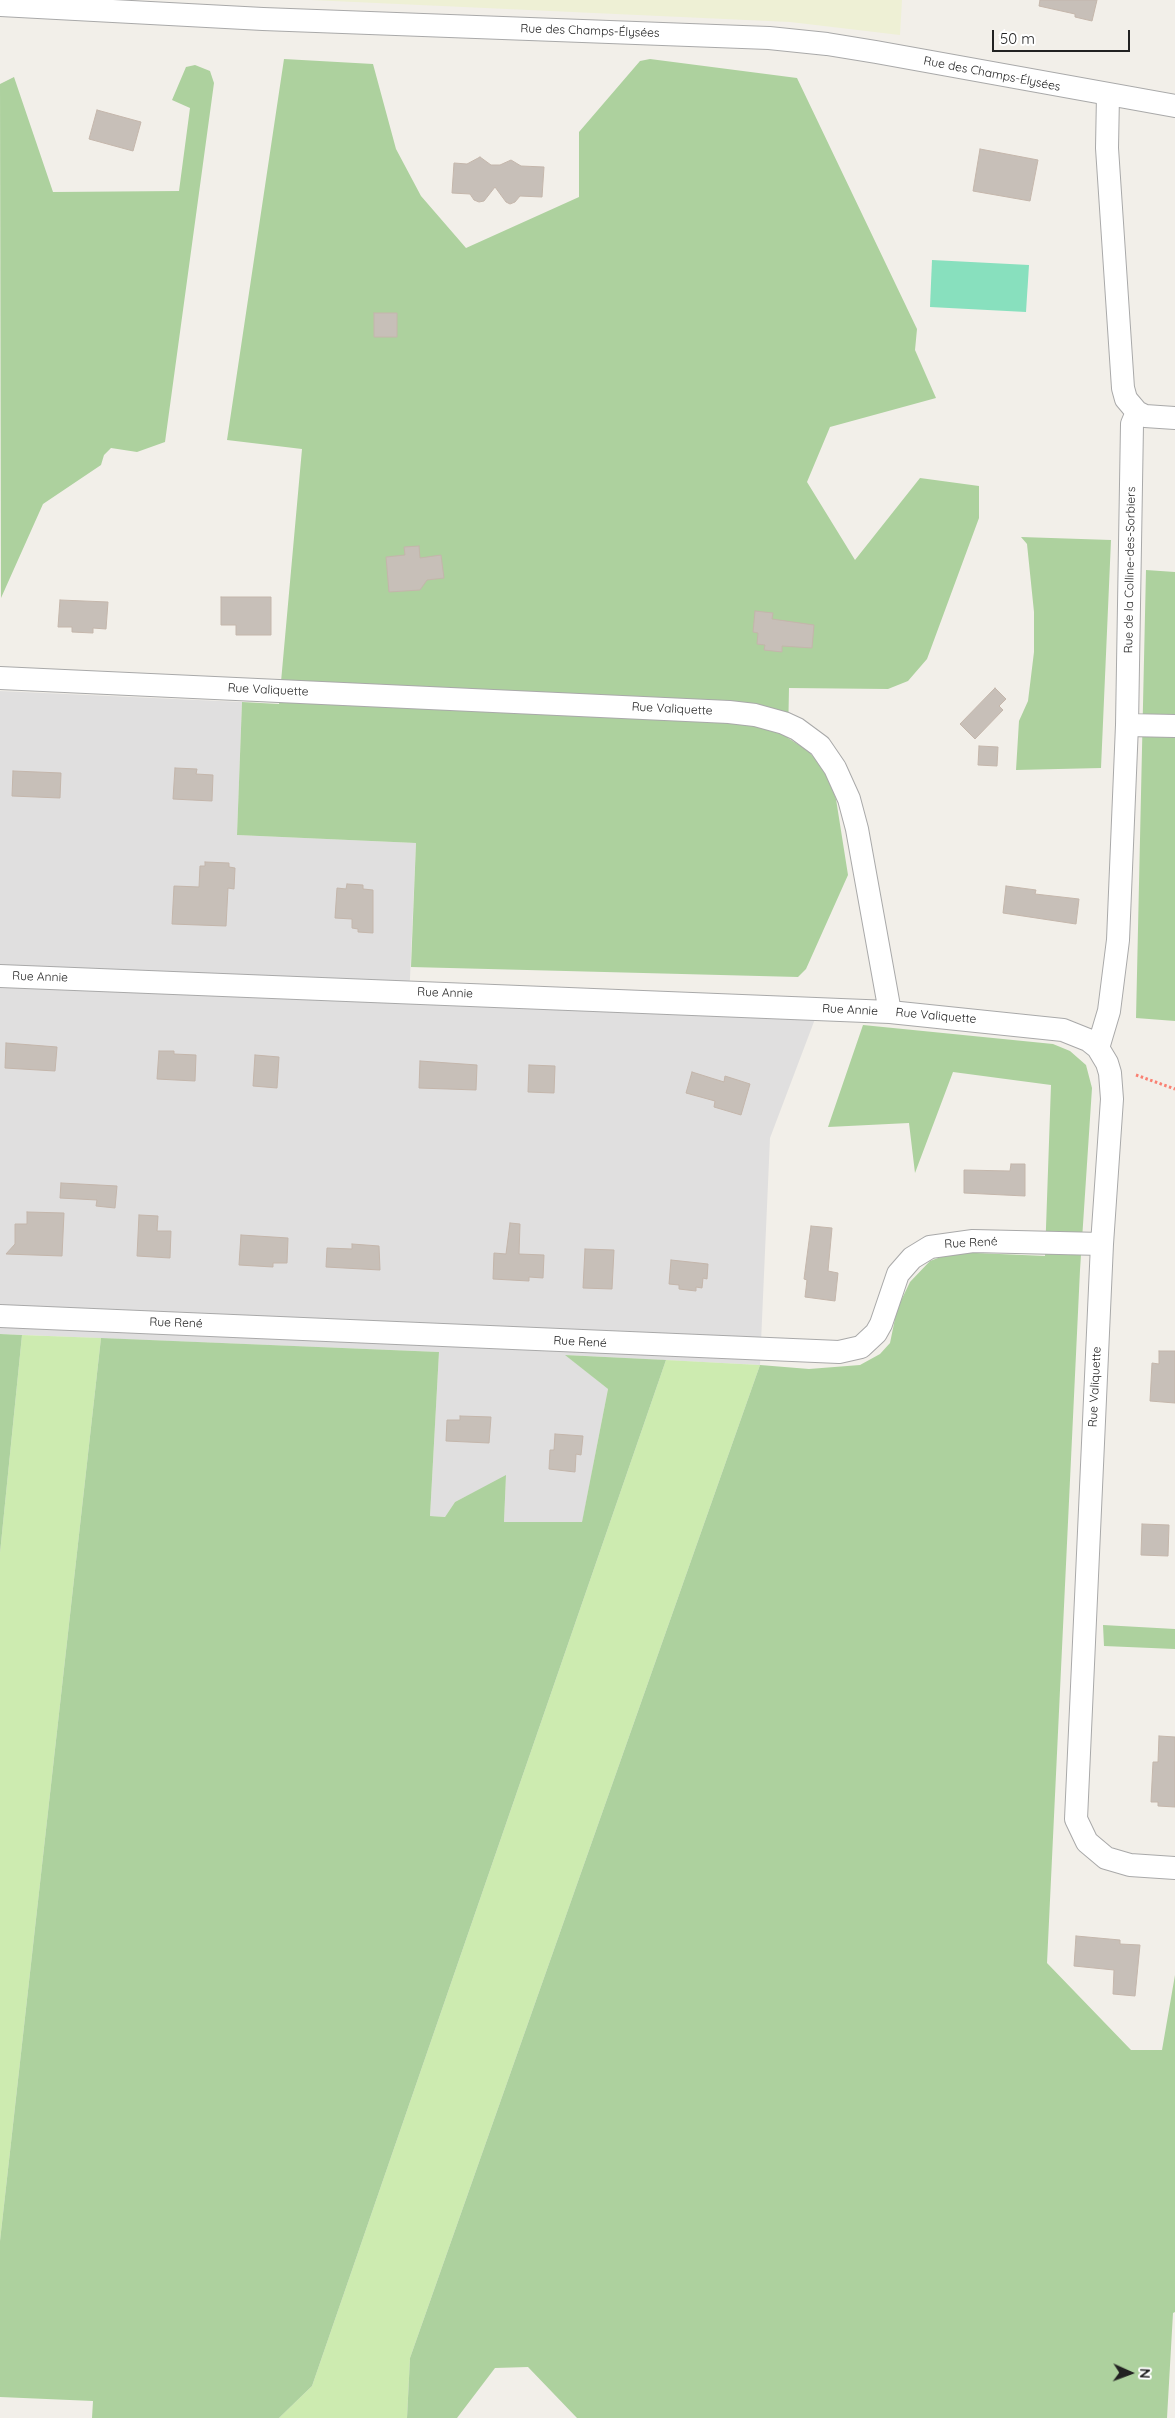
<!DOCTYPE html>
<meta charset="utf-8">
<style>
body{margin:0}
#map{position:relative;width:1175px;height:2418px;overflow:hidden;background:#f2efe9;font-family:Quicksand,sans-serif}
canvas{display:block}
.north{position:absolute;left:1105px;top:2348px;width:50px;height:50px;-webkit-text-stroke:4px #fff;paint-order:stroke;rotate:92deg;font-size:14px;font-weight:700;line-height:20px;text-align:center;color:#222}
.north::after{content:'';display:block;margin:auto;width:18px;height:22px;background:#222;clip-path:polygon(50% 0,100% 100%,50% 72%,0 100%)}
.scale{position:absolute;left:992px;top:30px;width:138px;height:22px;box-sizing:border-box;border:2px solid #222;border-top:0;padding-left:6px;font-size:15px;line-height:18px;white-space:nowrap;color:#222;-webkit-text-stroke:4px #fff;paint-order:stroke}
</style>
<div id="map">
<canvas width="1175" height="2418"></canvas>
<div class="north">N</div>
<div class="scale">50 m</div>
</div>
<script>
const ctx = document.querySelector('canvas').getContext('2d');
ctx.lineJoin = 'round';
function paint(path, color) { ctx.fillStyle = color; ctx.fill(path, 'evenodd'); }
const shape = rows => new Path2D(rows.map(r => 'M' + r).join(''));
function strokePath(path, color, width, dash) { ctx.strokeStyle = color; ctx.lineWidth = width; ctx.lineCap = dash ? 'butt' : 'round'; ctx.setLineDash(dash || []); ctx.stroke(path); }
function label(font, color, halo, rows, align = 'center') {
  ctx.font = font + ' Quicksand,sans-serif'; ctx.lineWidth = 4.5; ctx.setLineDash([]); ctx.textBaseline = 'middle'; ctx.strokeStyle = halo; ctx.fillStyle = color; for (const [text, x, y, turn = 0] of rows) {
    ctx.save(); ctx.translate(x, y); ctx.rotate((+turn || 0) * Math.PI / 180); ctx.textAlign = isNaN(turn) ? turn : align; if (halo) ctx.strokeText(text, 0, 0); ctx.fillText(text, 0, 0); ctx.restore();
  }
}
paint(shape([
 [0,691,242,702,237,835,416,843,409,1001,815,1019,770,1138,760,1365,566,1355,608,1389,582,1523,504,1522,506,1476,455,1502,445,1517,430,1516,439,1352,0,1334]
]), '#e0dfdf');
paint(shape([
 [311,0,902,0,900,35,790,22]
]), '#eef0d5');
paint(shape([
 [22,1335,101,1338,0,2241,0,1553],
 [666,1360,760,1365,410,2358,407,2418,279,2418,312,2386]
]), '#cdebb0');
paint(shape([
 [284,59,373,64,396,149,421,196,466,248,579,197,579,132,640,61,650,59,797,78,917,329,915,350,936,398,830,427,807,482,855,560,920,478,979,486,979,518,927,659,908,681,888,689,789,688,788,738,807,750,826,770,836,799,848,875,806,969,798,977,411,967,416,843,237,835,242,702,279,704,302,449,227,440],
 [195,65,210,71,214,83,165,442,137,452,111,448,104,455,101,465,43,504,1,598,0,84,14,77,53,192,179,191,190,108,172,100,186,67],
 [1021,537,1111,540,1101,768,1016,770,1019,721,1028,701,1034,652,1034,612,1027,544],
 [1146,570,1175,572,1175,1021,1136,1018],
 [863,1025,1053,1044,1070,1051,1086,1065,1092,1088,1080,1270,1047,1963,1131,2050,1162,2050,1175,1975,1175,2312,1173,2313,1167,2418,577,2418,528,2367,495,2368,457,2418,407,2418,410,2358,760,1365,809,1369,860,1365,880,1354,890,1343,897,1309,910,1282,930,1261,954,1252,1045,1256,1051,1085,953,1072,915,1173,909,1123,828,1127],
 [0,1334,22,1335,0,1553],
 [101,1338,439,1352,430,1516,445,1517,455,1502,506,1475,504,1522,582,1522,608,1389,565,1355,666,1360,312,2386,279,2418,92,2418,93,2401,0,2397,0,2241],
 [1103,1625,1175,1629,1175,1649,1104,1646]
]), '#add19e');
paint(shape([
 [932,260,1029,265,1026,312,930,307]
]), '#88e0be');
const building = shape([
 [1040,0,1097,0,1092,21,1075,17,1075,14,1039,6,1040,0],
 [97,110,141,122,133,151,89,139,97,110],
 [980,149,1038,160,1030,201,973,191,980,149],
 [480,157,491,165,500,165,511,160,521,166,544,167,542,197,520,196,515,202,510,204,506,202,495,187,484,201,479,202,474,200,470,194,452,193,454,163,467,164,480,157],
 [374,313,397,313,397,337,374,337,374,313],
 [419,546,420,558,441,555,444,578,427,580,420,590,389,592,386,557,405,555,404,547,419,546],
 [221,597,271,597,271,635,236,635,236,625,221,625,221,597],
 [60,600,108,602,106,629,93,628,93,633,72,632,72,627,58,627,60,600],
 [755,611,773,613,772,619,814,625,812,648,782,646,782,652,764,650,765,645,757,644,758,633,753,632,755,611],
 [995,688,1006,699,999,706,1003,710,975,739,960,724,995,688],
 [979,746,998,747,997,766,978,765,979,746],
 [175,768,197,769,196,774,213,775,212,801,173,799,175,768],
 [13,771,61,773,60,798,12,796,13,771],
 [205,862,229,863,229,867,235,868,234,889,228,888,226,926,172,924,174,886,199,887,200,866,205,866,205,862],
 [347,884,363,885,363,889,373,890,373,933,358,932,358,929,352,928,352,919,335,918,337,888,346,889,347,884],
 [1006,886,1036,890,1035,894,1079,899,1076,924,1003,913,1006,886],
 [6,1043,57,1047,55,1071,5,1068,6,1043],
 [159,1051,174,1051,174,1054,196,1055,195,1081,157,1079,159,1051],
 [255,1055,279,1057,277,1088,253,1086,255,1055],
 [420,1061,477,1065,476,1090,419,1088,420,1061],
 [529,1065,555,1066,554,1093,528,1092,529,1065],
 [692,1072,724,1082,725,1076,750,1084,741,1115,714,1107,715,1101,686,1093,692,1072],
 [1011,1164,1025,1164,1025,1196,964,1193,964,1170,1010,1171,1011,1164],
 [61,1183,117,1186,115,1208,96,1206,97,1200,60,1198,61,1183],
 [27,1212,64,1213,62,1256,6,1254,15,1244,15,1224,27,1224,27,1212],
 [139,1215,158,1216,157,1231,171,1231,170,1258,137,1256,139,1215],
 [510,1223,520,1224,519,1254,544,1255,543,1278,529,1277,529,1281,493,1279,494,1253,506,1254,510,1223],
 [811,1226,832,1228,828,1271,838,1273,835,1301,805,1297,807,1280,804,1279,811,1226],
 [241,1235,288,1238,287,1263,273,1263,273,1267,239,1265,241,1235],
 [352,1244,379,1246,380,1270,326,1267,327,1248,352,1249,352,1244],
 [585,1249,614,1250,612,1289,583,1288,585,1249],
 [671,1260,708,1264,707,1279,703,1278,702,1288,696,1287,696,1291,679,1289,679,1285,669,1284,671,1260],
 [1159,1351,1175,1351,1175,1403,1150,1401,1152,1363,1159,1364,1159,1351],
 [460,1416,491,1417,489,1443,446,1441,447,1420,460,1420,460,1416],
 [555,1434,583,1436,581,1455,576,1454,575,1472,549,1469,550,1450,554,1450,555,1434],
 [1142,1524,1169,1525,1168,1556,1141,1555,1142,1524],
 [1159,1736,1175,1737,1175,1807,1158,1806,1158,1802,1151,1802,1153,1762,1158,1762,1159,1736],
 [1076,1936,1120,1940,1120,1944,1140,1945,1135,1996,1113,1994,1114,1970,1074,1966,1076,1936]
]);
paint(building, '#c7bfb8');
strokePath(building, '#c4b6ab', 1);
const minor = shape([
 [0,5,263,19,769,38,827,44,876,52,1175,106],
 [1108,95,1107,148,1123,388,1126,399,1137,412,1145,416,1175,418],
 [0,678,729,712,755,715,784,723,797,729,820,746,835,768,849,799,857,829,890,1012,1063,1030,1088,1040,1098,1048,1107,1063,1110,1073,1112,1099,1102,1244,1076,1819,1087,1842,1106,1858,1130,1865,1175,1868],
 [1127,725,1175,726],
 [0,976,890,1012],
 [1098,1048,1109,1011,1118,940,1127,725,1132,424,1137,412],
 [0,1316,839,1352,861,1347,876,1333,881,1324,898,1274,912,1258,930,1247,973,1241,1102,1244]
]);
strokePath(minor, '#a9a9a9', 24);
strokePath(shape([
 [1136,1075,1175,1089]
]), '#fa8072', 3, [2.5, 2.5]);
strokePath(minor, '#fff', 22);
label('12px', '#222', '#fff', [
 ["Rue des Champs-Élysées",590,31,2],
 ["Rue des Champs-Élysées",992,74,11],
 ["Rue de la Colline-des-Sorbiers",1130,570,-89],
 ["Rue Valiquette",268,690,3],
 ["Rue Valiquette",672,709,3],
 ["Rue Annie",40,977,2],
 ["Rue Annie",445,993,2],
 ["Rue Annie",850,1010,3],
 ["Rue Valiquette",936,1016,5],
 ["Rue René",971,1243,-3],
 ["Rue René",176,1323,2],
 ["Rue René",580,1342,3],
 ["Rue Valiquette",1095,1387,-87]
]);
</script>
